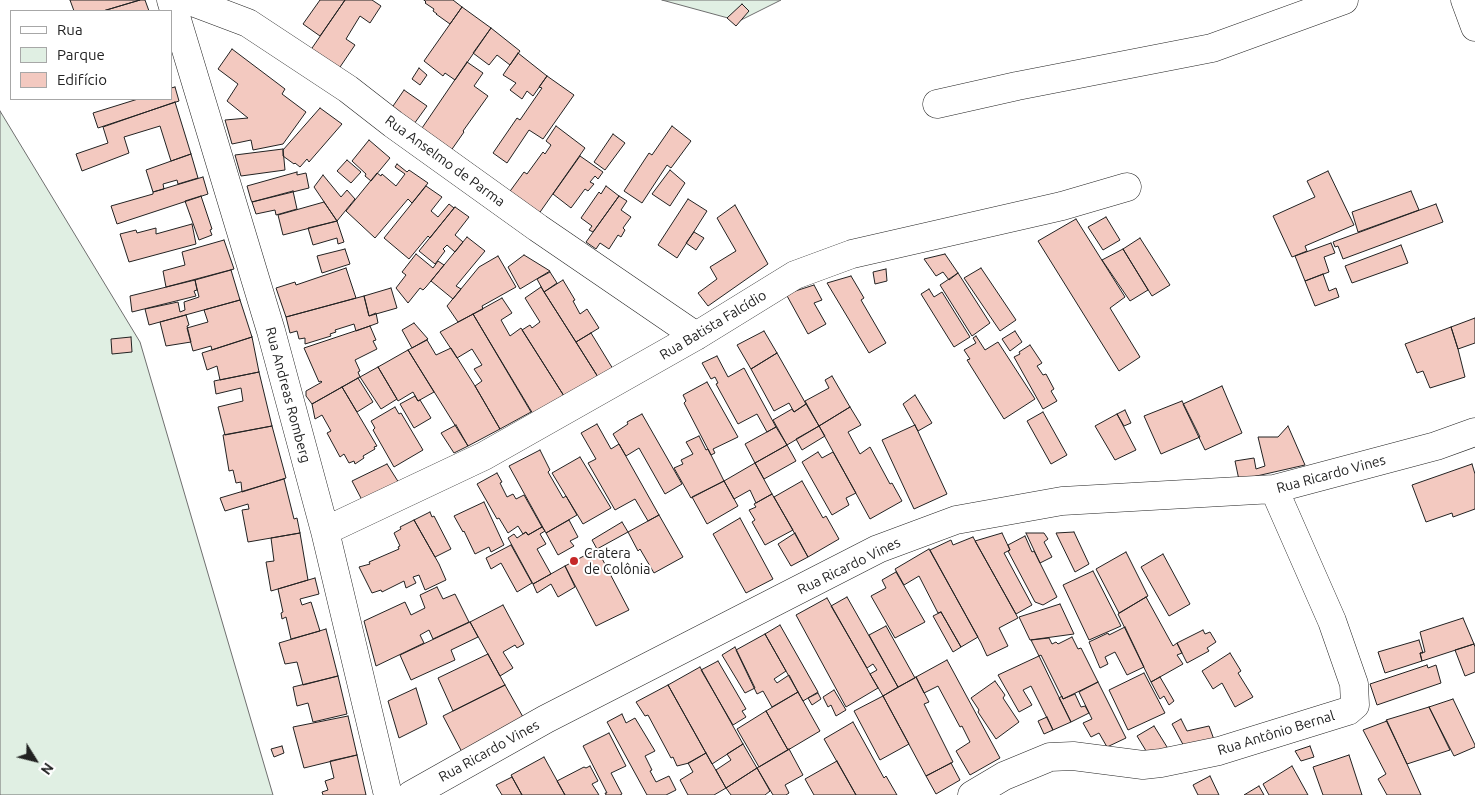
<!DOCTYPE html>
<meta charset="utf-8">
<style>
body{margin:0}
#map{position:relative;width:1475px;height:795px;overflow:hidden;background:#fff;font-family:Ubuntu,sans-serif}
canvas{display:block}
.legend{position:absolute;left:10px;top:10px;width:162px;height:90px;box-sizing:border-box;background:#fff;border:1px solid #a7a7a7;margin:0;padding:6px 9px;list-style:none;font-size:15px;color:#222}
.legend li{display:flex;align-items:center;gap:10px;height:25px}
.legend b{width:25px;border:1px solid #a7a7a7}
.north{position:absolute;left:10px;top:735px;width:50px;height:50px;-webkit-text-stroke:4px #fff;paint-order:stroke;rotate:126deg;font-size:14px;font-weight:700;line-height:20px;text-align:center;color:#222}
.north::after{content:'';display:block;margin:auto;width:18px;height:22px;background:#222;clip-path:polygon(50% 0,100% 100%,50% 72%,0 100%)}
</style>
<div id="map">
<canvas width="1475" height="795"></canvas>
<ul class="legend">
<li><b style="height:6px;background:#fff"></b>Rua</li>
<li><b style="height:14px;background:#e0efe3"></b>Parque</li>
<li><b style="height:14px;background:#f3c9c0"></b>Edifício</li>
</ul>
<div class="north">N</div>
</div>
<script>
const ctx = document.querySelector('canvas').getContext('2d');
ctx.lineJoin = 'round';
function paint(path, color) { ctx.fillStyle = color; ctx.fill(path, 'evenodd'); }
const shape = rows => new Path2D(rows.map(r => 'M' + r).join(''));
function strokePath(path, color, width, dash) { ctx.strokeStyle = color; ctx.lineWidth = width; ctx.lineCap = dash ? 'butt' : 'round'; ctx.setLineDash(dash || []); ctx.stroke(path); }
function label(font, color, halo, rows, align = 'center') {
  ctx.font = font + ' Ubuntu,sans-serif'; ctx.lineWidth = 4; ctx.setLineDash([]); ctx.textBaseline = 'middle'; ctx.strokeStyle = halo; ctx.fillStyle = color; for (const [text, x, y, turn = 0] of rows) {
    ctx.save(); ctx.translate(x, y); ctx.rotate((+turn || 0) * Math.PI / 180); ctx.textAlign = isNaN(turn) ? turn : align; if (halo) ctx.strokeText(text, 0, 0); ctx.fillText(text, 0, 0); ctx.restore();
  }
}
const green = shape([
 [662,0,781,0,739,21,662,0],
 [0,111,140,342,273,795,0,795,0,111]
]);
paint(green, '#e0efe3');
strokePath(green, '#6f6f6f', 1);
const building = shape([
 [70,0,140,0,103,11,74,11,70,0],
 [140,0,145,0,149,11,103,11,140,0],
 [320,0,345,0,320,36,303,24,320,0],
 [345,0,372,0,381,6,370,23,360,16,346,39,355,45,338,70,310,51,345,0],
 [424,0,453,0,462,7,450,24,436,14,437,14,433,11,434,9,425,3,426,2,424,0],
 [742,4,749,11,736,26,727,18,742,4],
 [462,7,491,28,455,80,445,73,443,76,424,61,462,7],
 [491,28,520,51,510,65,497,55,489,65,473,53,491,28],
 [232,49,285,89,282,94,306,112,283,144,253,150,251,140,232,144,225,120,248,118,227,101,238,84,218,69,232,49],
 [518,53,547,76,533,96,527,91,522,99,510,90,516,83,503,75,518,53],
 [467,62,483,73,474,86,488,96,463,131,464,132,450,152,420,131,467,62],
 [419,68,427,75,420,85,412,79,419,68],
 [547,76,574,95,543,139,529,130,507,163,493,153,517,118,520,120,542,88,539,87,547,76],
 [175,87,179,101,98,128,93,113,138,99,171,99,171,88,175,87],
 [404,90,427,106,414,124,391,109,404,90],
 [175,102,191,154,171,161,160,126,124,137,129,153,82,171,76,154,108,143,103,127,175,102],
 [320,108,342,124,309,162,307,159,300,167,295,163,294,164,283,156,283,150,320,108],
 [556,126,585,148,538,215,508,194,524,172,527,174,543,152,545,154,551,145,546,141,556,126],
 [672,126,691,141,671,168,667,165,642,203,624,191,649,153,652,155,672,126],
 [613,134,625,143,605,170,594,162,613,134],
 [369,140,390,158,371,181,365,176,366,174,352,161,369,140],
 [283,149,285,170,241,176,235,155,283,149],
 [191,154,198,178,178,184,177,180,163,184,164,189,153,192,146,170,191,154],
 [580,156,603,172,598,179,595,176,590,182,594,184,588,191,585,189,571,208,553,194,580,156],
 [347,160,361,172,351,183,337,171,347,160],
 [397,164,407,172,409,170,428,183,412,203,408,199,375,238,346,211,377,173,381,176,382,174,396,186,405,174,395,167,397,164],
 [670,170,685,183,670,206,652,194,670,170],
 [1328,171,1354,225,1305,246,1307,251,1292,257,1273,216,1315,197,1307,181,1328,171],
 [297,172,297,175,306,173,309,188,252,202,251,200,247,186,297,172],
 [323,175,341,197,347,190,355,199,337,221,314,187,323,175],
 [203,177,208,194,117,224,111,206,153,194,153,192,203,177],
 [426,186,442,197,431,211,438,217,449,204,454,208,430,238,428,236,409,259,384,238,426,186],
 [606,186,619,196,593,232,589,230,592,226,581,218,599,192,601,194,606,186],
 [293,191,297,209,276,215,275,210,256,214,252,202,293,191],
 [1411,191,1419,210,1358,232,1352,212,1411,191],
 [201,196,212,229,210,230,212,235,199,240,185,201,201,196],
 [619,196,627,201,621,210,631,217,623,228,625,230,621,237,618,235,609,249,600,243,596,249,586,242,619,196],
 [688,199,707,211,677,258,658,245,688,199],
 [324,202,337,221,283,235,278,215,324,202],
 [1436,204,1443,222,1343,259,1338,246,1335,247,1333,242,1436,204],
 [735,205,768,264,708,306,698,293,717,279,710,267,736,251,717,218,735,205],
 [455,207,469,217,455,235,463,242,455,252,447,245,443,249,445,251,435,264,419,251,455,207],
 [1106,217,1120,240,1103,250,1088,227,1106,217],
 [1076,219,1125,297,1110,308,1140,357,1119,371,1038,241,1076,219],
 [337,221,344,242,338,244,337,238,313,245,308,228,337,221],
 [192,224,196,244,129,262,120,234,136,230,137,233,156,228,156,234,192,224],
 [694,232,704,238,696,250,686,243,694,232],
 [467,237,485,251,456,286,461,289,453,299,431,281,467,237],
 [1140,238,1170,285,1152,296,1123,249,1140,238],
 [224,240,234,269,166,287,163,271,185,265,182,252,224,240],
 [1331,243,1335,253,1324,257,1329,272,1305,281,1295,256,1331,243],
 [1401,245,1408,263,1352,283,1345,266,1401,245],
 [345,249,350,264,322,273,317,256,345,249],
 [1123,249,1148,290,1130,301,1102,260,1123,249],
 [416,254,433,268,438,261,444,265,426,287,423,290,420,288,408,303,396,288,406,275,402,272,416,254],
 [945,254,958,273,949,280,943,272,936,276,924,259,945,254],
 [524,255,550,271,520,289,508,267,524,255],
 [498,256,516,287,482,306,483,309,458,322,447,306,479,267,498,256],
 [346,268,356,298,286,317,276,288,295,282,296,285,346,268],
 [981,268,1016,320,1000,331,964,278,981,268],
 [886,269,887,281,875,284,873,272,886,269],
 [231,270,240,300,149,325,145,309,178,302,180,312,185,310,184,302,199,297,195,280,231,270],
 [550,272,557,283,544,292,537,279,550,272],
 [958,273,990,323,972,336,940,285,958,273],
 [1323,274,1329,291,1336,288,1339,297,1315,306,1305,281,1323,274],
 [851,276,864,298,861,300,886,343,869,353,827,283,851,276],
 [195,280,197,290,194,291,196,296,132,312,130,296,195,280],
 [563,280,575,300,573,301,580,314,587,309,599,328,576,342,544,292,563,280],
 [814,285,822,300,814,303,826,324,808,334,786,294,814,285],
 [541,287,598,377,564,396,522,330,530,325,532,328,540,322,525,298,541,287],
 [391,288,397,308,369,316,364,296,391,288],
 [929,289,934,297,942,292,970,337,954,347,921,294,929,289],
 [364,296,369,316,376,313,378,323,356,331,354,324,335,330,336,332,330,334,331,336,305,344,305,338,299,339,297,331,290,333,286,317,364,296],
 [502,298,512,313,501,320,510,336,521,328,564,396,533,414,473,314,502,298],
 [240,300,252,337,212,350,211,346,193,351,187,328,208,322,204,310,240,300],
 [473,314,531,412,500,429,475,386,482,381,474,369,482,365,472,349,457,358,440,332,473,314],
 [186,315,189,325,187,326,191,342,166,346,160,322,186,315],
 [1475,318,1475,343,1458,349,1451,327,1475,318],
 [414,323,428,339,412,348,402,330,414,323],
 [370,326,376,340,373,341,377,349,355,360,360,371,358,372,360,377,312,404,306,396,306,391,322,382,321,381,319,382,304,348,370,326],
 [1451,327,1458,349,1465,377,1430,388,1423,371,1417,373,1405,344,1451,327],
 [764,331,777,353,751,369,737,345,764,331],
 [1015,331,1022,342,1010,351,1002,339,1015,331],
 [591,333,613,369,598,377,576,342,591,333],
 [976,336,985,350,998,342,1035,399,1004,419,967,360,970,359,964,350,976,343,973,338,976,336],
 [131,337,132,352,112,354,111,339,131,337],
 [252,337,259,372,220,380,217,366,207,370,202,353,252,337],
 [427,340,436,355,451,348,475,386,500,429,468,446,408,350,427,340],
 [1030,345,1042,363,1037,366,1043,375,1046,374,1054,389,1051,391,1057,401,1043,409,1014,357,1020,354,1019,352,1030,345],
 [408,350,434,392,418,401,413,392,398,401,378,367,408,350],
 [777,353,806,404,794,412,789,403,774,411,751,369,777,353],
 [717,356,728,377,744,368,776,427,767,432,757,414,738,424,716,384,718,383,715,377,711,379,702,363,717,356],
 [378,367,397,399,381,409,360,377,378,367],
 [259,372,272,426,225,435,218,407,243,401,241,388,216,394,214,381,259,372],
 [832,376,850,407,819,426,805,401,829,388,825,380,832,376],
 [358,378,373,402,357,412,342,387,358,378],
 [707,382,738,437,713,449,715,453,711,455,684,403,686,401,683,395,707,382],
 [1222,386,1242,433,1205,450,1183,404,1222,386],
 [342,387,377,446,374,447,375,449,363,456,364,458,355,464,354,461,349,463,344,454,340,457,327,433,331,431,322,415,315,419,312,404,342,387],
 [915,395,932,423,918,431,903,404,915,395],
 [415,396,418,401,420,400,431,418,414,428,400,404,415,396],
 [1182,401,1200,437,1161,454,1144,416,1182,401],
 [806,404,819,426,787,445,773,420,792,409,794,412,806,404],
 [395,407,399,414,401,413,423,450,394,467,373,430,375,428,371,421,395,407],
 [850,407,861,425,848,432,860,454,870,447,890,484,892,483,902,501,870,519,819,426,850,407],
 [1125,410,1131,423,1124,426,1117,414,1125,410],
 [1043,412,1067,455,1051,464,1027,421,1043,412],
 [642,414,682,484,665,494,639,448,626,456,613,434,628,424,627,422,642,414],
 [1117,414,1136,450,1115,460,1095,426,1117,414],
 [597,424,611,449,619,444,659,515,648,521,635,499,615,510,588,463,596,459,581,433,597,424],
 [456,425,468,446,454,453,441,433,456,425],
 [915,425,947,494,914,509,882,440,915,425],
 [272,426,286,478,242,492,241,482,236,483,233,470,229,471,223,435,272,426],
 [819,426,825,436,802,450,796,439,819,426],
 [1288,426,1305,465,1239,480,1235,461,1254,458,1256,469,1265,466,1258,437,1278,437,1288,426],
 [776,427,787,445,755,463,745,444,776,427],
 [699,436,706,450,708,449,724,481,691,498,674,468,683,464,681,460,693,454,686,442,699,436],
 [787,445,796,461,764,479,755,463,787,445],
 [540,450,550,470,548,472,563,498,566,496,577,515,546,533,509,466,540,450],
 [818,452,822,458,833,452,856,493,846,498,849,505,832,515,802,462,818,452],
 [580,457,611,508,583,524,552,473,580,457],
 [755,463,772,494,756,503,750,490,734,499,724,481,755,463],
 [387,464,399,483,362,500,352,481,387,464],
 [1472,464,1475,474,1475,509,1453,517,1452,513,1426,522,1412,485,1472,464],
 [497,473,502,482,500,483,507,497,513,494,516,499,524,495,542,527,528,535,526,532,523,534,518,526,508,533,499,518,497,519,477,484,497,473],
 [284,479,294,519,297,518,300,533,248,542,242,510,249,509,248,504,225,511,220,498,284,479],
 [724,481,738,506,707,524,692,497,724,481],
 [802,481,823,518,826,516,839,539,808,557,774,497,802,481],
 [772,494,793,530,765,545,752,522,755,520,749,510,756,507,754,504,772,494],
 [484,502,504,545,491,552,489,547,475,554,464,531,463,532,454,516,484,502],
 [430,512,432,517,434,516,451,549,435,557,414,520,430,512],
 [659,515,683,557,654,573,640,549,638,551,628,532,659,515],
 [740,518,773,579,746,593,713,534,740,518],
 [414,520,439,564,446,580,425,590,419,575,413,577,416,583,406,588,404,581,382,592,381,590,372,593,359,567,370,564,369,562,399,549,398,547,400,546,394,533,401,529,400,527,414,520],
 [569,520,578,537,570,541,574,546,558,555,546,533,569,520],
 [622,522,628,532,597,549,592,540,622,522],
 [542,527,545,531,540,534,546,544,537,549,551,574,533,584,508,538,514,534,517,538,526,532,528,535,542,527],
 [1074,532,1089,564,1075,572,1056,533,1074,532],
 [300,533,308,580,271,591,266,562,274,561,271,538,300,533],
 [795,533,808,557,791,566,778,544,795,533],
 [1002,533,1010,550,1004,553,1032,605,1016,614,975,541,1002,533],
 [1026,533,1044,533,1048,539,1044,542,1052,557,1040,563,1026,533],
 [1025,536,1032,552,1034,551,1057,597,1043,605,1035,602,1008,551,1010,550,1008,545,1025,536],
 [973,537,1018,618,999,628,1008,646,987,656,981,643,930,550,951,540,953,545,973,537],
 [511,545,532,583,517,592,501,563,491,569,486,558,511,545],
 [597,549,629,610,596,626,565,566,597,549],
 [929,549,978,637,961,647,941,612,938,613,919,576,904,585,895,569,929,549],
 [1126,552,1148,596,1119,613,1096,569,1126,552],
 [1163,554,1190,604,1169,616,1141,567,1163,554],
 [565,566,575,587,558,597,551,584,537,593,533,584,565,566],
 [1093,571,1121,626,1089,640,1063,585,1093,571],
 [896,572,925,622,895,638,871,596,886,588,882,580,896,572],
 [315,578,319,594,300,599,302,605,311,602,320,631,291,639,286,617,282,619,281,613,283,612,278,589,315,578],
 [437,587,443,599,455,594,469,622,433,639,429,630,420,635,424,643,376,666,364,621,405,602,411,615,425,608,420,595,437,587],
 [847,597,898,687,883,696,870,674,877,670,873,664,867,668,831,606,847,597],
 [1146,597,1173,646,1177,643,1182,653,1177,655,1183,664,1151,682,1118,614,1146,597],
 [827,598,878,688,846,707,796,615,827,598],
 [1060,604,1074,634,1030,640,1019,617,1060,604],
 [503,605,524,644,517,648,515,645,503,652,513,668,500,676,470,622,503,605],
 [941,612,961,647,953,652,933,616,941,612],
 [1463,618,1474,644,1422,661,1420,653,1425,652,1420,632,1463,618],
 [470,622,478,637,451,650,455,660,411,680,400,655,470,622],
 [780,625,818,692,803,701,765,634,780,625],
 [886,626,915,678,898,687,869,635,886,626],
 [1125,627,1144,667,1127,675,1115,652,1105,657,1108,664,1100,668,1089,642,1108,633,1109,635,1125,627],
 [326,629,338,676,303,685,297,662,285,664,279,643,326,629],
 [1203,630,1205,634,1210,632,1216,642,1207,648,1209,651,1187,663,1177,643,1203,630],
 [765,634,786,671,774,679,777,683,789,675,798,692,772,707,763,691,757,694,736,650,765,634],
 [1072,637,1078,649,1081,648,1098,682,1063,699,1041,655,1039,656,1031,640,1049,638,1052,644,1056,642,1058,644,1072,637],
 [1419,640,1423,653,1420,653,1422,661,1385,673,1378,652,1419,640],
 [1474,644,1475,647,1475,672,1465,676,1455,650,1474,644],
 [735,647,755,688,745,693,722,655,735,647],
 [1230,653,1241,671,1238,673,1253,697,1235,707,1222,683,1213,689,1202,671,1230,653],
 [488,654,505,685,453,711,438,678,488,654],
 [1039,656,1071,722,1053,730,1031,686,1023,690,1032,705,1019,712,998,675,1039,656],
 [947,660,1000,758,970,775,956,751,970,742,962,726,960,727,938,686,924,693,916,677,947,660],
 [718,661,746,709,742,711,746,717,733,725,701,670,718,661],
 [1427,665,1428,668,1436,665,1441,683,1377,705,1370,684,1427,665],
 [700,667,743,744,712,764,668,685,700,667],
 [1144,673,1165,713,1128,730,1109,690,1144,673],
 [338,676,347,714,313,722,308,703,297,706,293,687,338,676],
 [916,677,929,702,924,704,953,762,926,776,883,696,916,677],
 [1160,677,1174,701,1169,705,1164,696,1160,699,1151,682,1160,677],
 [995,681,1005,695,1003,698,1019,722,996,739,978,712,979,710,971,698,995,681],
 [1098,682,1126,738,1107,747,1099,733,1091,737,1083,723,1092,719,1079,692,1098,682],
 [505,685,523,717,463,754,443,716,505,685],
 [668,685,706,753,689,763,677,766,673,757,671,758,648,715,645,716,636,702,668,685],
 [416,688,427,724,399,738,388,701,416,688],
 [834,690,846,710,836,716,831,705,828,707,823,697,834,690],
 [798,692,820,731,788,750,766,711,798,692],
 [818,693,821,699,812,705,808,698,818,693],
 [1075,694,1081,707,1085,706,1089,713,1071,722,1059,698,1062,696,1063,699,1075,694],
 [883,696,909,744,880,760,854,711,883,696],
 [1453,699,1475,745,1475,747,1454,756,1429,707,1453,699],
 [1429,707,1450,750,1407,764,1386,720,1429,707],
 [766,711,788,750,759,767,737,729,766,711],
 [622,714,626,723,635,718,655,751,645,756,652,770,650,771,656,782,669,776,676,790,666,795,647,795,607,722,622,714],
 [348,716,357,755,304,768,293,727,348,716],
 [1047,717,1053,730,1044,734,1038,721,1047,717],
 [1181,719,1187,731,1209,726,1216,745,1187,752,1172,724,1181,719],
 [1387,721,1407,764,1421,795,1387,795,1378,779,1386,774,1363,730,1387,721],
 [853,722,884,778,886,776,897,795,856,795,824,739,853,722],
 [1154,726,1172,755,1151,759,1137,736,1154,726],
 [609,733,626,766,611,773,622,794,620,795,606,795,605,793,607,793,583,746,609,733],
 [743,744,757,768,726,788,716,770,731,760,727,754,743,744],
 [282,746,284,753,274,757,271,749,282,746],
 [1310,746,1314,757,1301,761,1295,751,1310,746],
 [789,749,803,775,785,785,789,793,786,795,773,795,757,768,789,749],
 [706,753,726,788,714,795,688,795,680,780,693,772,688,763,706,753],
 [357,755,366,795,323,795,322,792,328,790,325,781,334,778,330,761,357,755],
 [1349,755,1362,795,1323,795,1313,767,1349,755],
 [544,757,565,795,522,795,511,775,544,757],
 [837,761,856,795,814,795,805,779,837,761],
 [951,763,960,780,936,794,926,776,951,763],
 [590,766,598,781,592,784,599,795,565,795,557,781,584,767,586,768,590,766],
 [1292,766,1308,795,1269,795,1263,784,1292,766],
 [757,768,770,791,765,795,731,795,726,788,757,768],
 [1210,776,1219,795,1198,795,1193,785,1210,776],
 [512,777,522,795,502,795,496,785,512,777],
 [1259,786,1264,795,1244,795,1259,786]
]);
paint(building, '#f3c9c0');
strokePath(building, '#222', 1);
const minor = shape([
 [171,0,271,331,325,531,388,795],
 [187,0,248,23,348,89,393,124,538,228,696,336],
 [1465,0,1475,27],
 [937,104,1017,86,1212,48,1344,0],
 [325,531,484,456,696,336,795,275,852,254,1062,206,1127,187],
 [411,795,546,719,878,549,956,520,1062,501,1274,489,1436,446,1475,432],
 [972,795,1004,776,1050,757,1073,756,1143,765,1161,763,1219,751,1348,711,1355,705,1354,684,1332,621,1274,489]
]);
strokePath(minor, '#222', 29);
strokePath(minor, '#fff', 28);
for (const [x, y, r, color] of [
 [574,561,5,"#c62828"]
]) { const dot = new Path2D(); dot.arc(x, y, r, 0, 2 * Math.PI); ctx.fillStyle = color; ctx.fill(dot); strokePath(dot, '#fff', 2); }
label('14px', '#222', '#fff', [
 ["Rua Anselmo de Parma",445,161,36],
 ["Rua Batista Falcídio",713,325,-31],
 ["Rua Andreas Romberg",288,395,75],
 ["Rua Ricardo Vines",1331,474,-15],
 ["Rua Ricardo Vines",849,566,-26],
 ["Rua Antônio Bernal",1276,733,-17],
 ["Rua Ricardo Vines",489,751,-29]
]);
label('14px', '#222', '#fff', [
 ["Cratera",584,553],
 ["de Colônia",584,569]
], 'left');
</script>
